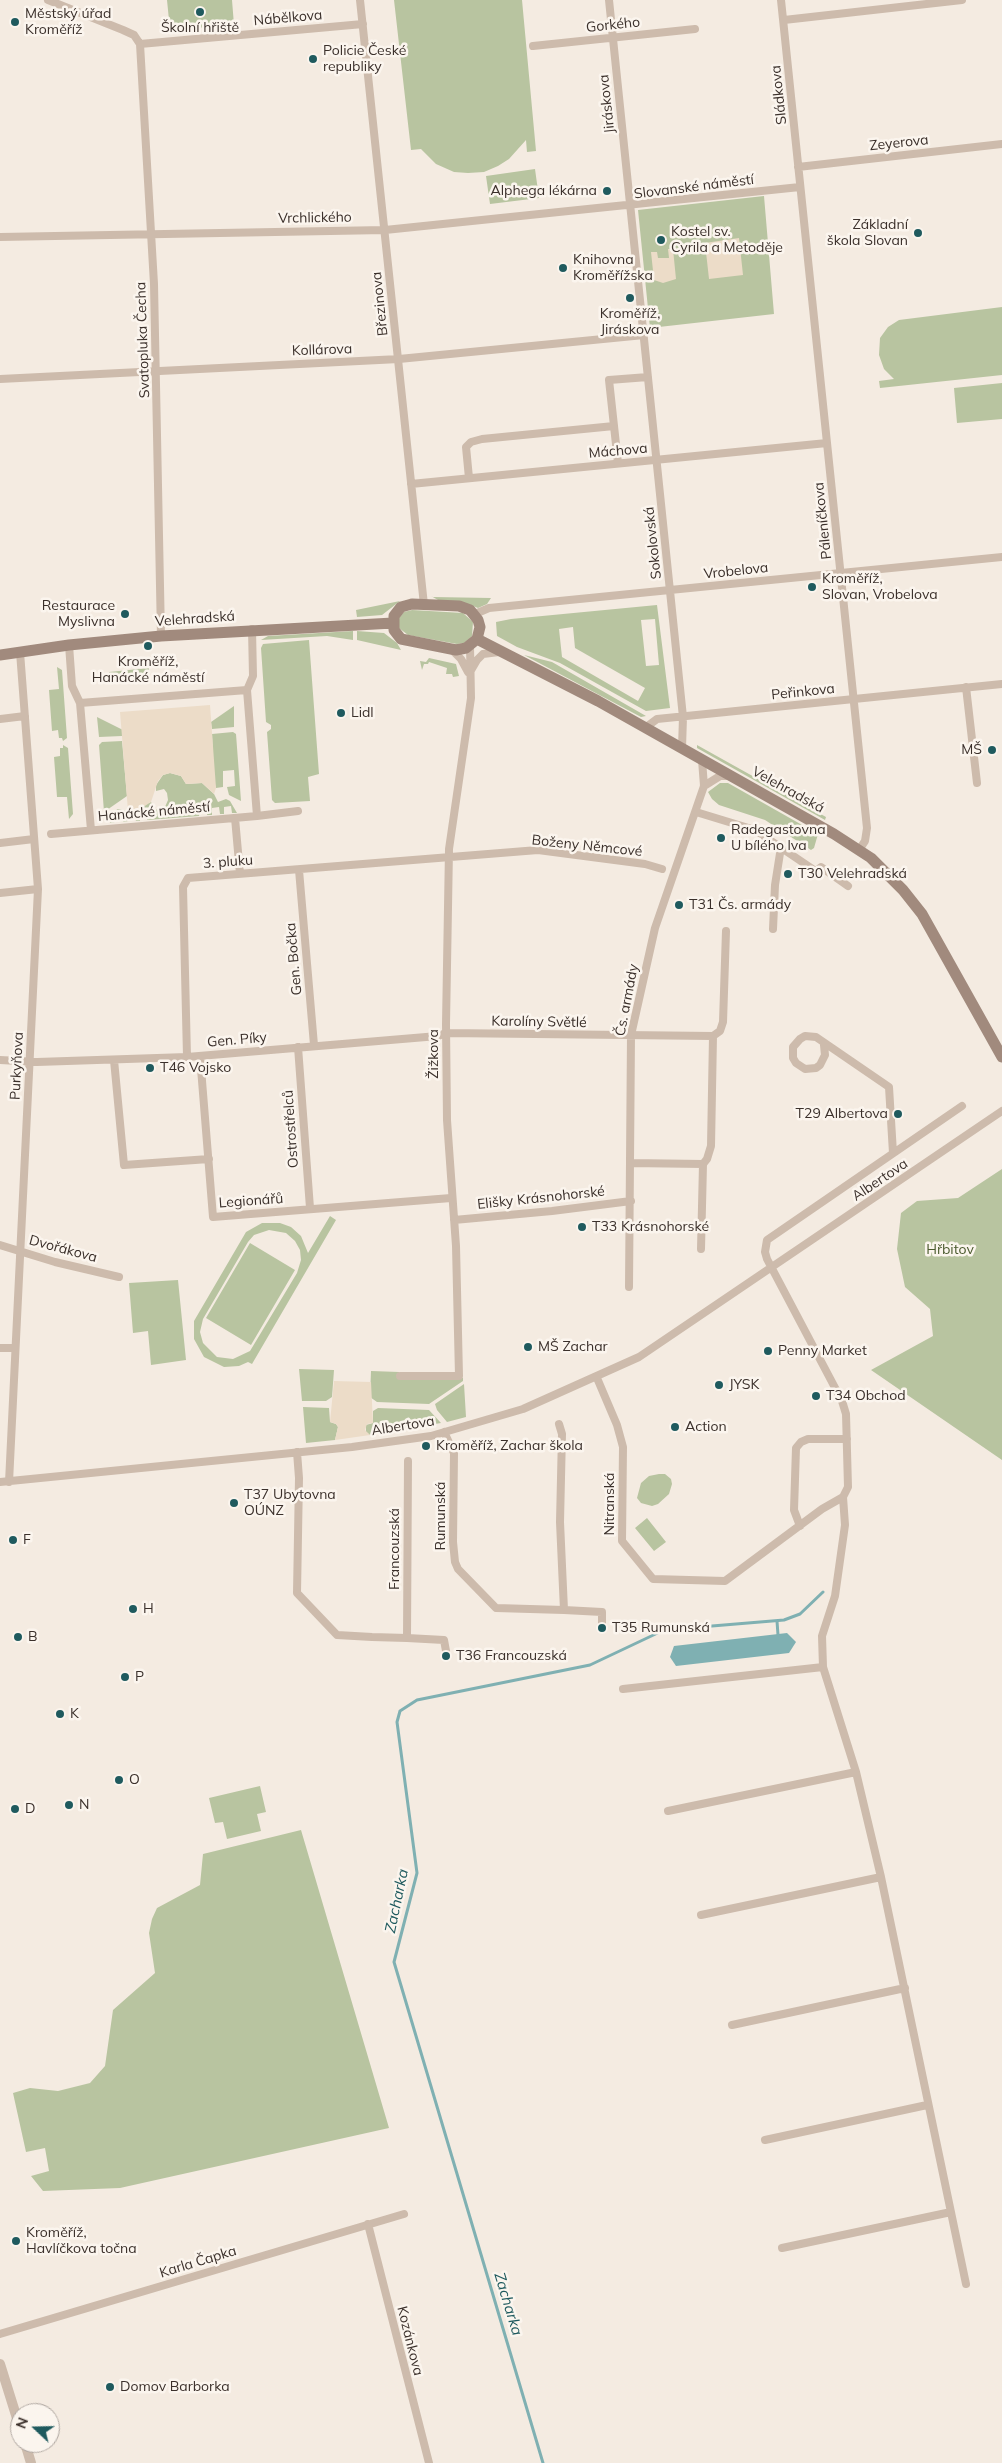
<!DOCTYPE html>
<meta charset="utf-8">
<style>
body{margin:0}
#map{position:relative;width:1002px;height:2463px;overflow:hidden;background:#f4ebe1;font-family:Mulish,sans-serif}
canvas{display:block}
.north{position:absolute;left:10px;top:2403px;width:50px;height:50px;box-sizing:border-box;background:#fbf5ee;border:1px solid #aea6a0;border-radius:50%;rotate:291deg;font-size:14px;font-weight:700;line-height:20px;text-align:center;color:#3b302b}
.north::after{content:'';display:block;margin:auto;width:18px;height:22px;background:#1f5a5e;clip-path:polygon(50% 0,100% 100%,50% 72%,0 100%)}
</style>
<div id="map">
<canvas width="1002" height="2463"></canvas>
<div class="north">N</div>
</div>
<script>
const ctx = document.querySelector('canvas').getContext('2d');
ctx.lineJoin = 'round';
function paint(path, color) { ctx.fillStyle = color; ctx.fill(path, 'evenodd'); }
const shape = rows => new Path2D(rows.map(r => 'M' + r).join(''));
function strokePath(path, color, width, dash) { ctx.strokeStyle = color; ctx.lineWidth = width; ctx.lineCap = dash ? 'butt' : 'round'; ctx.setLineDash(dash || []); ctx.stroke(path); }
function label(font, color, halo, rows, align = 'center') {
  ctx.font = font + ' Mulish,sans-serif'; ctx.lineWidth = 5; ctx.setLineDash([]); ctx.textBaseline = 'middle'; ctx.strokeStyle = halo; ctx.fillStyle = color; for (const [text, x, y, turn = 0] of rows) {
    ctx.save(); ctx.translate(x, y); ctx.rotate((+turn || 0) * Math.PI / 180); ctx.textAlign = isNaN(turn) ? turn : align; if (halo) ctx.strokeText(text, 0, 0); ctx.fillText(text, 0, 0); ctx.restore();
  }
}
paint(shape([
 [167,0,232,0,234,25,170,30],
 [394,0,522,0,536,151,527,152,526,140,509,159,498,166,484,172,468,173,454,172,436,164,421,149,411,150],
 [535,169,539,198,490,204,486,176],
 [764,196,774,314,650,328,638,210],
 [1002,307,1002,375,880,388,879,381,894,379,884,369,879,355,880,338,888,327,899,320],
 [1002,383,1002,419,957,423,954,388],
 [431,596,433,597,491,598,487,604,478,608,468,604,438,600],
 [400,601,382,615,357,617,356,610],
 [657,605,670,708,646,711,560,663,517,647,497,636,496,622,511,619],
 [655,619,659,665,646,666,641,620],
 [573,627,575,648,645,688,638,701,562,657,559,629],
 [412,610,463,613,473,622,472,636,464,643,457,644,408,635,399,628,399,618,404,612],
 [353,631,353,640,327,636,261,640,268,636],
 [357,631,384,633,397,643,401,650,357,640],
 [309,640,319,774,308,777,310,801,275,803,272,800,267,732,271,729,271,725,266,722,261,648,263,644],
 [524,655,552,662,646,716,641,717],
 [429,658,456,664,459,676,453,677,452,674,446,674,447,668,429,662,428,664,424,664,422,670,420,661,426,662],
 [57,667,62,670,67,738,63,741,62,738,59,738,58,730,52,731,49,690,59,689],
 [149,668,149,679,109,682,109,672],
 [234,706,234,727,212,729,211,722],
 [97,717,123,730,122,736,99,737],
 [233,732,236,734,241,801,229,795,227,787,235,786,234,770,223,771,223,787,216,788,214,781,212,734],
 [122,741,127,796,104,812,99,745,102,742],
 [63,745,68,748,73,814,69,819,67,797,57,797,54,757,60,756,60,748,63,748],
 [697,745,826,817,825,820,697,748],
 [170,773,181,776,186,784,202,783,214,794,218,802,226,799,230,801,237,813,232,813,231,806,224,807,224,814,220,814,219,807,212,808,212,815,207,815,207,808,200,809,199,816,147,820,146,813,139,814,140,821,136,821,135,814,128,814,128,821,123,822,122,815,115,815,115,822,110,823,113,812,118,809,128,811,151,802,155,810,165,807,168,800,167,793,164,789,156,791,156,785,163,775],
 [720,783,728,783,818,834,814,848,811,850,765,820,719,805,712,799,708,792],
 [1002,1169,1002,1460,871,1370,933,1336,930,1309,905,1287,897,1249,901,1213,917,1201,958,1198],
 [330,1216,336,1220,252,1364,248,1362,239,1366,224,1367,204,1357,194,1339,194,1321,246,1232,262,1223,280,1223,291,1227,301,1236,308,1253],
 [269,1230,286,1233,295,1241,300,1250,301,1260,297,1273,250,1351,233,1359,217,1357,203,1343,200,1332,203,1319,248,1242,254,1235],
 [250,1243,295,1270,251,1345,206,1318],
 [178,1280,186,1360,151,1365,148,1331,133,1333,129,1283],
 [299,1369,334,1370,332,1397,326,1401,302,1401],
 [371,1371,399,1372,400,1377,463,1378,463,1381,429,1404,377,1402,370,1397],
 [464,1384,466,1417,447,1422,437,1410,435,1404],
 [303,1407,329,1408,330,1422,336,1424,338,1427,335,1440,306,1443],
 [378,1408,429,1410,441,1423,370,1435,366,1432,366,1425,373,1423,373,1411],
 [659,1474,665,1474,671,1479,672,1484,669,1494,658,1504,652,1506,641,1503,637,1498,641,1483,649,1476],
 [647,1518,666,1542,654,1551,635,1528],
 [260,1786,266,1812,257,1814,261,1831,227,1839,223,1822,215,1823,209,1798],
 [301,1830,389,2128,120,2188,43,2191,31,2176,49,2171,45,2148,26,2152,13,2093,30,2088,58,2091,90,2083,105,2066,113,2010,155,1973,149,1933,152,1919,157,1908,200,1885,203,1854]
]), '#b8c4a0');
paint(shape([
 [739,238,743,275,709,279,705,243],
 [668,249,673,249,676,279,663,283,654,280,651,252,657,252,658,258,669,258],
 [210,705,216,788,214,794,202,783,186,784,181,776,170,773,163,775,158,781,151,802,137,811,128,811,120,712],
 [334,1381,371,1382,373,1423,367,1424,365,1430,370,1435,335,1440,338,1427,336,1424,330,1422]
]), '#ecdcc8');
paint(shape([
 [787,1633,796,1642,789,1653,676,1666,670,1657,674,1646]
]), '#7fb0b2');
strokePath(shape([
 [777,1621,778,1635],
 [543,2463,394,1962,417,1873,397,1722,400,1711,417,1700,590,1665,664,1630,784,1620,800,1614,823,1592]
]), '#7fb0b2', 3);
strokePath(shape([
 [48,0,123,30,134,35,140,44,154,284,161,636],
 [360,0,424,605],
 [609,0,683,717,682,748],
 [781,0,867,828,865,841,859,850],
 [784,20,962,0],
 [140,44,363,24],
 [533,46,695,29],
 [798,167,1002,144],
 [0,237,385,230,800,187],
 [0,379,399,359,644,335],
 [614,426,609,380,648,377],
 [469,478,466,447,471,442,482,439,614,426,618,463],
 [411,484,827,443],
 [475,614,489,608,1002,557],
 [69,645,72,686,80,703,91,830],
 [451,649,461,659,468,672],
 [470,672,477,660,483,654,499,652],
 [966,687,977,783],
 [247,690,253,676,252,629],
 [0,719,25,716],
 [645,728,657,719,1002,684],
 [704,786,720,776,729,776],
 [696,812,755,830,814,870,816,871,821,867,848,886],
 [257,816,298,811],
 [235,818,240,874],
 [51,834,257,816,247,690,80,703],
 [0,843,34,839],
 [299,870,314,1045],
 [0,893,38,889],
 [773,929,775,885,781,847],
 [824,1045,825,1055,820,1065,816,1068,805,1069,796,1063,793,1058,793,1047,800,1039,805,1036,816,1037,889,1087,893,1153],
 [298,1047,310,1208],
 [200,1056,213,1217,451,1198],
 [187,1057,183,887,188,878,538,850,645,864,662,869],
 [0,1060,37,1062,187,1057,438,1036,446,1033,713,1036],
 [114,1060,124,1165,209,1159],
 [630,1163,703,1164],
 [454,1220,552,1211,631,1201],
 [0,1245,55,1262,119,1277],
 [701,1249,703,1164,707,1159,711,1146,713,1036,720,1031,723,1022,726,931],
 [629,1287,631,1035,655,928,704,786,702,760],
 [0,1348,14,1348],
 [400,1376,459,1376,456,1246,447,1120,446,1024,449,849,471,698,470,646],
 [597,1378,617,1425,623,1447,622,1541,653,1579,725,1581,822,1509,843,1497,848,1487,846,1414,842,1401,767,1259,765,1252,767,1240,962,1106],
 [444,1432,454,1453,453,1542,455,1562,458,1569,496,1608,564,1610,560,1522,562,1434,559,1424],
 [297,1452,299,1478,297,1593,337,1635,372,1637,407,1638,408,1461],
 [0,1482,352,1447,431,1436,523,1409,639,1357,1002,1111],
 [9,1482,38,889,20,652],
 [843,1497,845,1525,835,1596,822,1636,823,1667,856,1772,881,1877,966,2284],
 [800,1526,794,1510,796,1448,801,1442,808,1439,847,1439],
 [564,1610,602,1612,602,1624],
 [407,1638,444,1640,446,1651],
 [623,1689,823,1667],
 [668,1811,856,1772],
 [701,1915,881,1877],
 [732,2025,905,1988],
 [765,2140,927,2105],
 [368,2224,429,2463],
 [782,2248,951,2212],
 [0,2334,404,2214]
]), '#cdbbac', 8);
strokePath(shape([
 [0,2364,20,2428],
 [25,2443,31,2463]
]), '#cdbbac', 10);
strokePath(shape([
 [412,604,459,606,470,610,478,620,480,627,477,639,466,648,456,650,401,639,394,630,394,616,401,607,412,604],
 [477,639,598,701,834,834,871,858,903,890,922,914,1002,1057],
 [0,655,69,645,161,636,393,623]
]), '#a18a7d', 11);
for (const [x, y, r, color] of [
 [200,12,5,"#1f5a5e"],
 [15,22,5,"#1f5a5e"],
 [313,59,5,"#1f5a5e"],
 [607,191,5,"#1f5a5e"],
 [918,233,5,"#1f5a5e"],
 [661,240,5,"#1f5a5e"],
 [563,268,5,"#1f5a5e"],
 [630,298,5,"#1f5a5e"],
 [812,587,5,"#1f5a5e"],
 [125,614,5,"#1f5a5e"],
 [148,646,5,"#1f5a5e"],
 [341,713,5,"#1f5a5e"],
 [992,750,5,"#1f5a5e"],
 [721,838,5,"#1f5a5e"],
 [788,874,5,"#1f5a5e"],
 [679,905,5,"#1f5a5e"],
 [150,1068,5,"#1f5a5e"],
 [898,1114,5,"#1f5a5e"],
 [582,1227,5,"#1f5a5e"],
 [528,1347,5,"#1f5a5e"],
 [768,1351,5,"#1f5a5e"],
 [719,1385,5,"#1f5a5e"],
 [816,1396,5,"#1f5a5e"],
 [675,1427,5,"#1f5a5e"],
 [426,1446,5,"#1f5a5e"],
 [234,1503,5,"#1f5a5e"],
 [13,1540,5,"#1f5a5e"],
 [133,1609,5,"#1f5a5e"],
 [602,1628,5,"#1f5a5e"],
 [18,1637,5,"#1f5a5e"],
 [446,1656,5,"#1f5a5e"],
 [125,1677,5,"#1f5a5e"],
 [60,1714,5,"#1f5a5e"],
 [119,1780,5,"#1f5a5e"],
 [69,1805,5,"#1f5a5e"],
 [15,1809,5,"#1f5a5e"],
 [16,2241,5,"#1f5a5e"],
 [110,2387,5,"#1f5a5e"]
]) { const dot = new Path2D(); dot.arc(x, y, r, 0, 2 * Math.PI); ctx.fillStyle = color; ctx.fill(dot); strokePath(dot, '#fbf5ee', 2); }
label('14px', '#3b302b', '#fbf5ee', [
 ["Městský úřad",25,14],
 ["Kroměříž",25,30],
 ["Školní hřiště",200,28,"center"],
 ["Policie České",323,51],
 ["republiky",323,67],
 ["Alphega lékárna",597,191,"right"],
 ["Základní",908,225,"right"],
 ["škola Slovan",908,241,"right"],
 ["Kostel sv.",671,232],
 ["Cyrila a Metoděje",671,248],
 ["Knihovna",573,260],
 ["Kroměřížska",573,276],
 ["Kroměříž,",630,314,"center"],
 ["Jiráskova",630,330,"center"],
 ["Kroměříž,",822,579],
 ["Slovan, Vrobelova",822,595],
 ["Restaurace",115,606,"right"],
 ["Myslivna",115,622,"right"],
 ["Kroměříž,",148,662,"center"],
 ["Hanácké náměstí",148,678,"center"],
 ["Lidl",351,713],
 ["MŠ",982,750,"right"],
 ["Radegastovna",731,830],
 ["U bílého lva",731,846],
 ["T30 Velehradská",798,874],
 ["T31 Čs. armády",689,905],
 ["T46 Vojsko",160,1068],
 ["T29 Albertova",888,1114,"right"],
 ["T33 Krásnohorské",592,1227],
 ["MŠ Zachar",538,1347],
 ["Penny Market",778,1351],
 ["JYSK",729,1385],
 ["T34 Obchod",826,1396],
 ["Action",685,1427],
 ["Kroměříž, Zachar škola",436,1446],
 ["T37 Ubytovna",244,1495],
 ["OÚNZ",244,1511],
 ["F",23,1540],
 ["H",143,1609],
 ["T35 Rumunská",612,1628],
 ["B",28,1637],
 ["T36 Francouzská",456,1656],
 ["P",135,1677],
 ["K",70,1714],
 ["O",129,1780],
 ["N",79,1805],
 ["D",25,1809],
 ["Kroměříž,",26,2233],
 ["Havlíčkova točna",26,2249],
 ["Domov Barborka",120,2387]
], 'left');
label('14px', '#3b302b', '#fbf5ee', [
 ["Nábělkova",288,18,-5],
 ["Gorkého",613,25,-6],
 ["Sládkova",779,95,-96],
 ["Jiráskova",607,104,-96],
 ["Zeyerova",899,143,-6],
 ["Slovanské náměstí",694,187,-7],
 ["Vrchlického",315,218,-1],
 ["Březinova",380,304,-96],
 ["Svatopluka Čecha",143,340,-92],
 ["Kollárova",322,350,-2],
 ["Máchova",618,451,-5],
 ["Páleníčkova",823,521,-96],
 ["Sokolovská",653,543,-96],
 ["Vrobelova",736,571,-6],
 ["Velehradská",195,619,-4],
 ["Peřinkova",803,692,-6],
 ["Velehradská",788,790,29],
 ["Hanácké náměstí",154,812,-5],
 ["Boženy Němcové",587,846,6],
 ["3. pluku",228,862,-4],
 ["Gen. Bočka",294,959,-95],
 ["Čs. armády",627,1000,-79],
 ["Karolíny Světlé",539,1022,1],
 ["Gen. Píky",237,1040,-5],
 ["Žižkova",434,1054,-90],
 ["Purkyňova",17,1066,-87],
 ["Ostrostřelců",291,1129,-94],
 ["Albertova",880,1180,-34],
 ["Elišky Krásnohorské",541,1198,-6],
 ["Legionářů",251,1201,-4],
 ["Dvořákova",63,1249,15],
 ["Albertova",403,1426,-9],
 ["Nitranská",610,1504,-90],
 ["Rumunská",441,1516,-90],
 ["Francouzská",395,1549,-90],
 ["Karla Čapka",198,2262,-17],
 ["Kozánkova",410,2341,76]
]);
label('14px', '#4a5a2e', '#fbf5ee', [
 ["Hřbitov",950,1250]
]);
label('italic 15px', '#1f5a5e', '#fbf5ee', [
 ["Zacharka",397,1901,-78],
 ["Zacharka",508,2304,73]
]);
</script>
